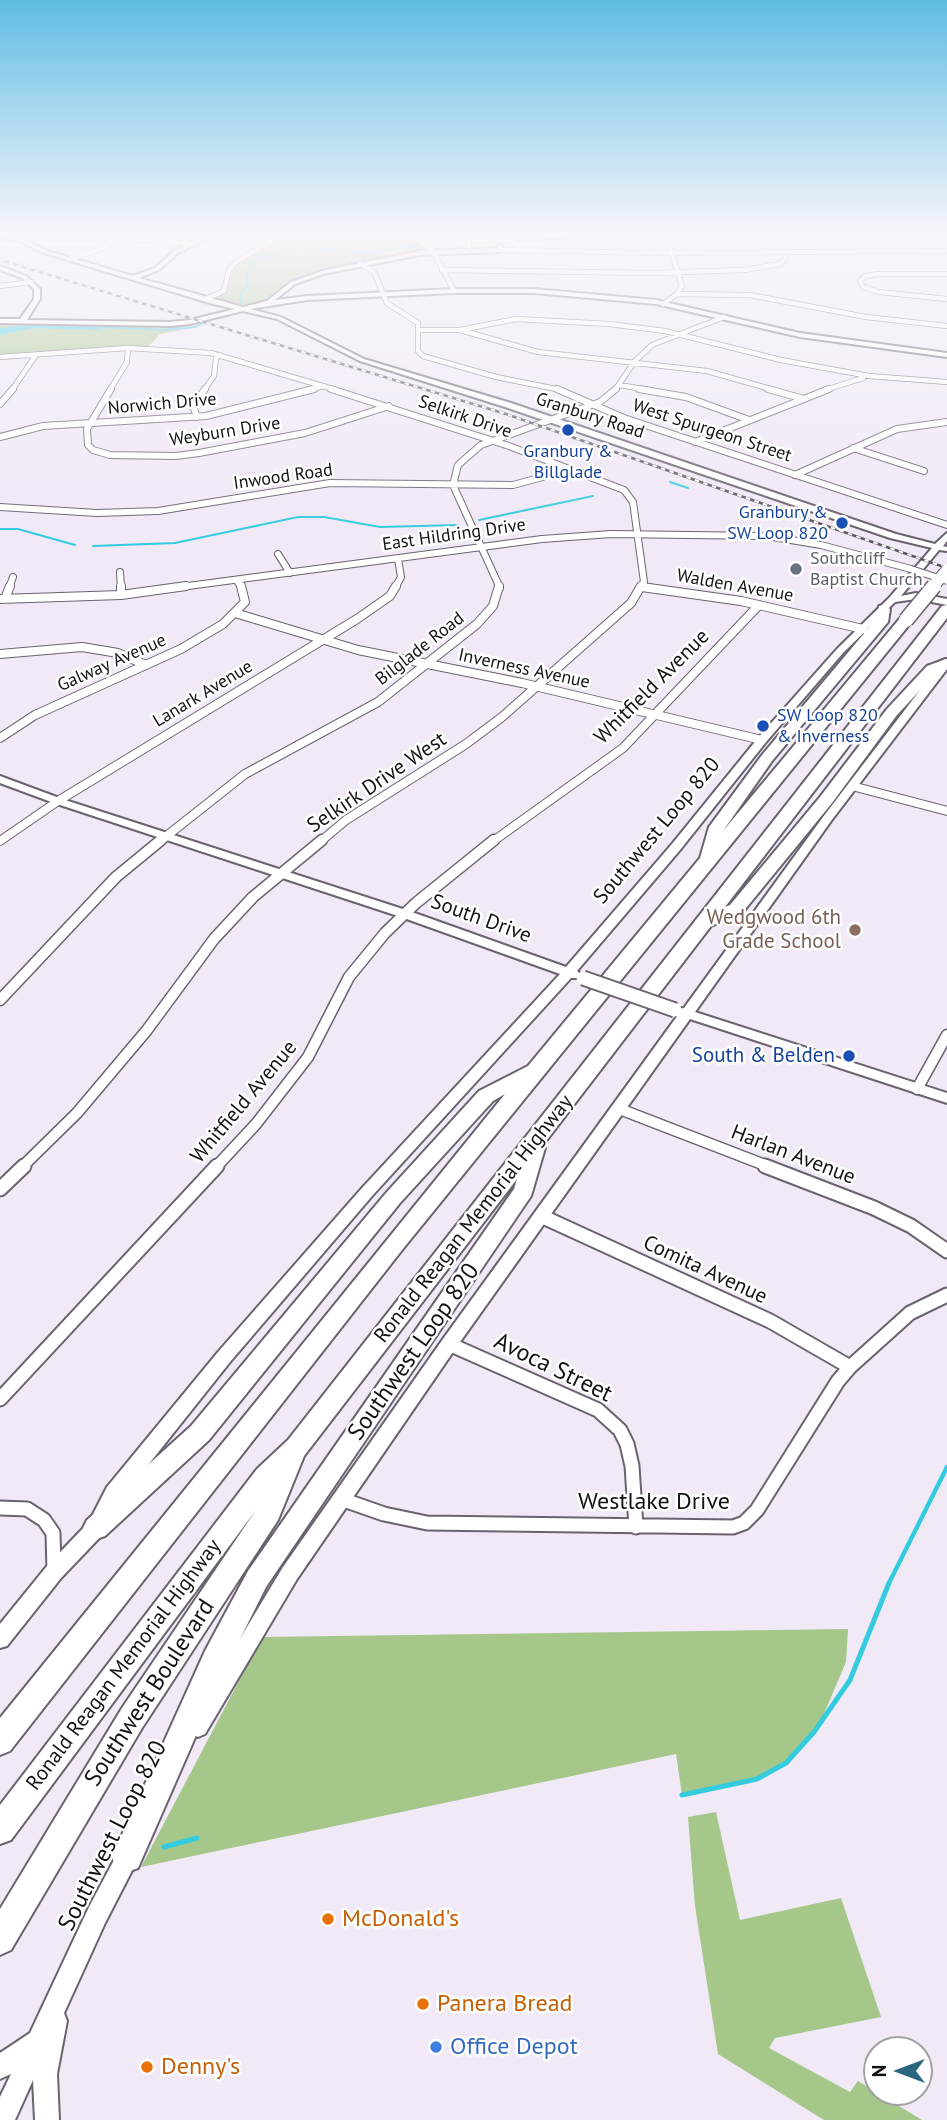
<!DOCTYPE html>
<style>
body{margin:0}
#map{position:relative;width:947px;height:2120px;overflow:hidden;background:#f1e9f6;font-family:"PT Sans",sans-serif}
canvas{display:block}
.north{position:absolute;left:863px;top:2036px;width:70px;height:70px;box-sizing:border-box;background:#fff;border:2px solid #a1a0a2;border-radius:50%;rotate:270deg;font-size:19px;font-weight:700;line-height:28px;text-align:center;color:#141216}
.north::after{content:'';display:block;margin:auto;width:24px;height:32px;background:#2a677e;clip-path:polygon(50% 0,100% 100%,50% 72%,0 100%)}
</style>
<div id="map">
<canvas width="947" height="2120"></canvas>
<div class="north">N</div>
</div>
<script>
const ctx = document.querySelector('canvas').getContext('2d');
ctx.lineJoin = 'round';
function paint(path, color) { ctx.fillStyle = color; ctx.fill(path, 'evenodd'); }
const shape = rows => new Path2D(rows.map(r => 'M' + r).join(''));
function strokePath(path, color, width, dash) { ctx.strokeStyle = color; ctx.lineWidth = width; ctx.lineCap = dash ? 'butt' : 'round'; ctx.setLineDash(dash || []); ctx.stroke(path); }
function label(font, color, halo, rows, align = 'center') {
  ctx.font = font + ' "PT Sans",sans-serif'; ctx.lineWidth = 5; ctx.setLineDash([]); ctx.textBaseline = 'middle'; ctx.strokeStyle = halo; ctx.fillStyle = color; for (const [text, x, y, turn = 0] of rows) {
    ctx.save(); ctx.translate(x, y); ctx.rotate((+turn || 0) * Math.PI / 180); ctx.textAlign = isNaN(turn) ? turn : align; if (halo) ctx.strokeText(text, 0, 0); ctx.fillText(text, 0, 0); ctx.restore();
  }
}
paint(shape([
 [284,235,409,235,428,250,306,276,286,286,270,299,257,303,238,305,215,298,228,290,233,269,237,264],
 [0,322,159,326,189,324,198,327,160,334,148,347,0,355],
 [848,1629,846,1662,820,1723,789,1759,757,1779,682,1795,676,1754,141,1867,262,1637],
 [716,1812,740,1920,841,1898,881,2017,775,2038,769,2048,850,2092,858,2081,922,2120,824,2120,718,2054,695,1906,688,1817]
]), '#a5c78a');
paint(shape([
 [39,324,106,327,96,329,116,331,35,328,0,335,0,328]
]), '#35cbdf');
strokePath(shape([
 [536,236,545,236],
 [407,248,422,249],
 [334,249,342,243,346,235],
 [240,303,240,295,247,286,247,273,257,259,270,253,299,247,368,253,418,245],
 [102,327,161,330,195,327,210,320],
 [670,482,688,488],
 [479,520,593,496],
 [0,529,18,529,75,545],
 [93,546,175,543,298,517,324,517,380,527,458,525]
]), '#35cbdf', 2);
strokePath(shape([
 [888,1585,947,1467]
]), '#35cbdf', 4.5);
strokePath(shape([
 [682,1795,757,1779,786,1763,814,1732,850,1680,889,1583],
 [164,1847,197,1838]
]), '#35cbdf', 5);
const streetFar4 = shape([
 [412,235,433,251,454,291],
 [469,235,469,250],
 [27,238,115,238,193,244],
 [499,250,658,253,947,251],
 [69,259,101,249,115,238],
 [360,264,374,272,387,303,418,323,418,351,423,356,496,377,561,390],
 [442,270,654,273,744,270,780,264,785,259,784,251],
 [947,274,879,274,865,276,860,281,863,287,879,292,947,299],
 [0,286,31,282],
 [677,294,750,295,866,317,947,326],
 [206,299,224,291,229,270,236,262,281,235],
 [663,304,677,294,682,286,666,235],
 [419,330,460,330,516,319,609,324,665,331,781,360,869,376,947,382],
 [460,330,538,352,707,371,774,390],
 [0,357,128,348,211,353,336,390],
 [619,385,649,390],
 [12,390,36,355],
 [110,390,127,362,128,348],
 [204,390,214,376,216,358,220,355],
 [307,390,324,386],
 [615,390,635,361,652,345,724,317],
 [825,390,863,378]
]);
const streetFar3 = shape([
 [111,389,87,429,88,445,93,450,110,455,176,456,199,453,305,433,389,406],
 [331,389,509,446,624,490,633,502,644,582,640,588],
 [557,389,624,418,947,525],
 [639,389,686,397,749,420],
 [768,389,804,399],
 [0,404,13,389],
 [197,417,193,406,205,389],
 [0,437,43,426,206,416,314,389],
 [695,442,829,389],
 [853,448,924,471],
 [795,475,897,429,947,422],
 [0,507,97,513,158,511,330,483,513,485,568,470],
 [278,554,290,573],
 [120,572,121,588],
 [237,581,242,588],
 [642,587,650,588],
 [9,588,13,577],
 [173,588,542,539,611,534,767,536,821,545,911,569],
 [395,588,401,577,398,559],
 [500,588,453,485,458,465,481,445,600,402,616,389]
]);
const streetFar2 = shape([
 [121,586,121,595],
 [642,587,741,601,863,629],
 [0,599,121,595,186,586],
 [5,599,10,586],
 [235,613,358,650,522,683,762,740],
 [0,654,82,647,118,653,146,665],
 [0,738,35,715,181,649,223,624,245,602,241,586],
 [852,786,947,811],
 [0,841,58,801,357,619,390,596,396,586],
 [159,842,245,774,378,702,477,624,493,606,499,586],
 [320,842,346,820,466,744,502,717,631,603,641,586],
 [492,842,623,748,759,605]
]);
const streetFar1 = shape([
 [0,1000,116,877,161,840],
 [917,1089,947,1035],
 [617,1108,770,1167],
 [22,1167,77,1113,147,1030,214,939,253,897,322,840],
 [216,1167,256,1124,308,1057,349,977,385,933,416,903,494,840]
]);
const street = shape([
 [765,1166,874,1208,911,1226,947,1251],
 [0,1189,24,1166],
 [541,1216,770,1321,850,1367],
 [449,1344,598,1410,620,1430,627,1444,632,1466,636,1527],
 [0,1399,217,1166],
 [341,1499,384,1514,427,1523,733,1527,744,1523,757,1510,838,1381,850,1367,910,1313,947,1295],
 [0,1508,27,1509,44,1520,53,1533,54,1572]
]);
const secondary = shape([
 [3,235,22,239,48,251,133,276,155,268,174,251,206,235,214,235,178,253,159,270,139,278,243,307,267,301,291,282,322,271,420,251,497,248,500,244,503,246,499,252,420,255,323,274,295,284,275,300,307,296,454,289,534,289,656,300,800,333,947,353,947,357,800,337,656,304,534,293,454,293,307,300,250,309,281,317,364,359,511,403,896,534,935,544,947,533,947,541,943,546,947,547,947,551,939,550,901,596,916,593,947,599,947,605,916,599,895,602,843,653,766,742,680,850,577,971,582,975,580,978,571,978,372,1196,230,1362,121,1499,103,1534,61,1578,7,1646,0,1648,0,1624,47,1566,89,1522,107,1487,218,1352,362,1188,560,974,401,917,54,803,0,783,0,776,62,799,409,911,566,967,672,844,758,738,837,649,889,598,932,548,890,538,505,407,360,361,277,319,243,311,190,324,170,326,0,323,0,319,20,319,34,299,34,289,22,278,0,270,0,266,26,276,40,289,40,299,27,320,170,322,190,320,235,309,213,304,44,253,19,241,1,238,3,235],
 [550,235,616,235,518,240,515,238,550,235],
 [947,659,947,669,831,821,695,1012,947,1093,947,1103,690,1019,455,1349,297,1579,205,1734,198,1737,191,1734,188,1727,191,1720,283,1567,443,1339,678,1015,675,1012,677,1009,684,1008,823,817,943,660,947,659],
 [130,1842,138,1845,141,1853,105,1923,64,2013,67,2021,57,2074,59,2120,35,2120,33,2080,15,2120,0,2120,0,2097,11,2074,0,2079,0,2053,30,2033,89,1907,122,1845,130,1842]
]);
const highway = shape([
 [884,605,890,609,888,622,772,761,723,831,901,617,911,617,913,620,402,1250,10,1751,0,1755,0,1718,505,1094,493,1101,400,1203,209,1440,105,1536,96,1539,87,1536,83,1528,87,1520,191,1426,386,1193,479,1091,528,1066,700,858,709,827,762,755,877,618,879,606,884,605],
 [947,605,947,618,725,907,730,905,820,797,887,709,927,666,946,659,947,668,937,672,897,715,832,803,742,913,711,926,543,1145,545,1148,531,1196,266,1587,225,1669,138,1868,127,1872,116,1868,112,1857,205,1651,248,1571,514,1189,517,1179,304,1456,278,1520,142,1728,11,1950,0,1955,0,1909,122,1708,256,1510,11,1840,0,1844,0,1805,257,1469,288,1440,942,606,947,605]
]);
strokePath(streetFar4, '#6a636f', 6);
strokePath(streetFar3, '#6a636f', 8);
strokePath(streetFar2, '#6a636f', 10);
strokePath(streetFar1, '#6a636f', 13);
strokePath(street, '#6a636f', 17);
strokePath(secondary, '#6a636f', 4);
strokePath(highway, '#6a636f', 4);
strokePath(streetFar4, '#fff', 4.5);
strokePath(streetFar3, '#fff', 6);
strokePath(streetFar2, '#fff', 8);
strokePath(streetFar1, '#fff', 10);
strokePath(street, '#fff', 13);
paint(secondary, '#fff');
paint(highway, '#fff');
const rail = shape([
 [0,260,506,414,947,568]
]);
strokePath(rail, '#58555b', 2.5);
strokePath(rail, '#fff', 2, [4.5]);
const streetBridge = shape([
 [911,569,947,581]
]);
const secondaryBridge = shape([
 [583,978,675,1010]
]);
const highwayBridgeFar1 = shape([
 [932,588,947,570]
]);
const highwayBridge = shape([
 [906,620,934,586]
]);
strokePath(streetBridge, '#6a636f', 8, []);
strokePath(secondaryBridge, '#6a636f', 17, []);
strokePath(highwayBridgeFar1, '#6a636f', 13, []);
strokePath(highwayBridge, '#6a636f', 17, []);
strokePath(streetBridge, '#fff', 6);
strokePath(secondaryBridge, '#fff', 13);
strokePath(highwayBridgeFar1, '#fff', 11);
strokePath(highwayBridge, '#fff', 14);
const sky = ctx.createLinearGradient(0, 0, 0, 532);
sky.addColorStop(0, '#60bde4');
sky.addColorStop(0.44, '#f9f5fb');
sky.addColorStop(1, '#f9f5fb00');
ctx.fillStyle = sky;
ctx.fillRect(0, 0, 947, 532);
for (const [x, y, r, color] of [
 [568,430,7,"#1a4fb4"],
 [842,523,7,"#1a4fb4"],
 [796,569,7,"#6b7280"],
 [763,726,7,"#1a4fb4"],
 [855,930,7,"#8d6e63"],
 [849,1056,7,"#1a4fb4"],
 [328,1919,7,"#e8710a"],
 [423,2004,7,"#e8710a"],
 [436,2047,7,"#3f7fe0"],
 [147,2067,7,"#e8710a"]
]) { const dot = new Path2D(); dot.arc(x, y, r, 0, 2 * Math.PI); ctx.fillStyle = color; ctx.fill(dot); strokePath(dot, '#fff', 2.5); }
label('18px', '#141216', '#fff', [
 ["Norwich Drive",162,404,-5],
 ["Granbury Road",590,416,18],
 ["Selkirk Drive",465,417,19],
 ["West Spurgeon Street",712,431,18],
 ["Weyburn Drive",225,432,-9],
 ["Inwood Road",283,477,-8],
 ["East Hildring Drive",454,535,-8],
 ["Walden Avenue",735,586,10],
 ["Bilglade Road",420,649,-38],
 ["Galway Avenue",112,663,-24],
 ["Inverness Avenue",524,669,12],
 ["Lanark Avenue",203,694,-31]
]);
label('18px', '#164399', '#fff', [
 ["Granbury &",568,452],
 ["Billglade",568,473],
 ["Granbury &",828,513,"right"],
 ["SW Loop 820",828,534,"right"],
 ["SW Loop 820",777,716,"left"],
 ["& Inverness",777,737,"left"]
]);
label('18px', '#5b616d', '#fff', [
 ["Southcliff",810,559],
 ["Baptist Church",810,580]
], 'left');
label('21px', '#141216', '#fff', [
 ["Whitfield Avenue",652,687,-45],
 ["Selkirk Drive West",377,783,-34],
 ["Southwest Loop 820",657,831,-50],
 ["South Drive",481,919,20],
 ["Whitfield Avenue",244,1102,-50],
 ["Harlan Avenue",793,1155,21],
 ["Ronald Reagan Memorial Highway",474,1219,-52],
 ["Comita Avenue",705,1270,25],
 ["Ronald Reagan Memorial Highway",124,1665,-53]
]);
label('21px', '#785e54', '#fff', [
 ["Wedgwood 6th",841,918],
 ["Grade School",841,942]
], 'right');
label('21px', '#164399', '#fff', [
 ["South & Belden",835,1056]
], 'right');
label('24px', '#141216', '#fff', [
 ["Southwest Loop 820",414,1352,-55],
 ["Avoca Street",553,1368,26],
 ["Westlake Drive",654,1502],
 ["Southwest Boulevard",150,1693,-57],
 ["Southwest Loop 820",113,1836,-63]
]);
label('24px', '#c56008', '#fff', [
 ["McDonald's",342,1919],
 ["Panera Bread",437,2004],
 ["Denny's",161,2067]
], 'left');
label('24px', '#366cbe', '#fff', [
 ["Office Depot",450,2047]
], 'left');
</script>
